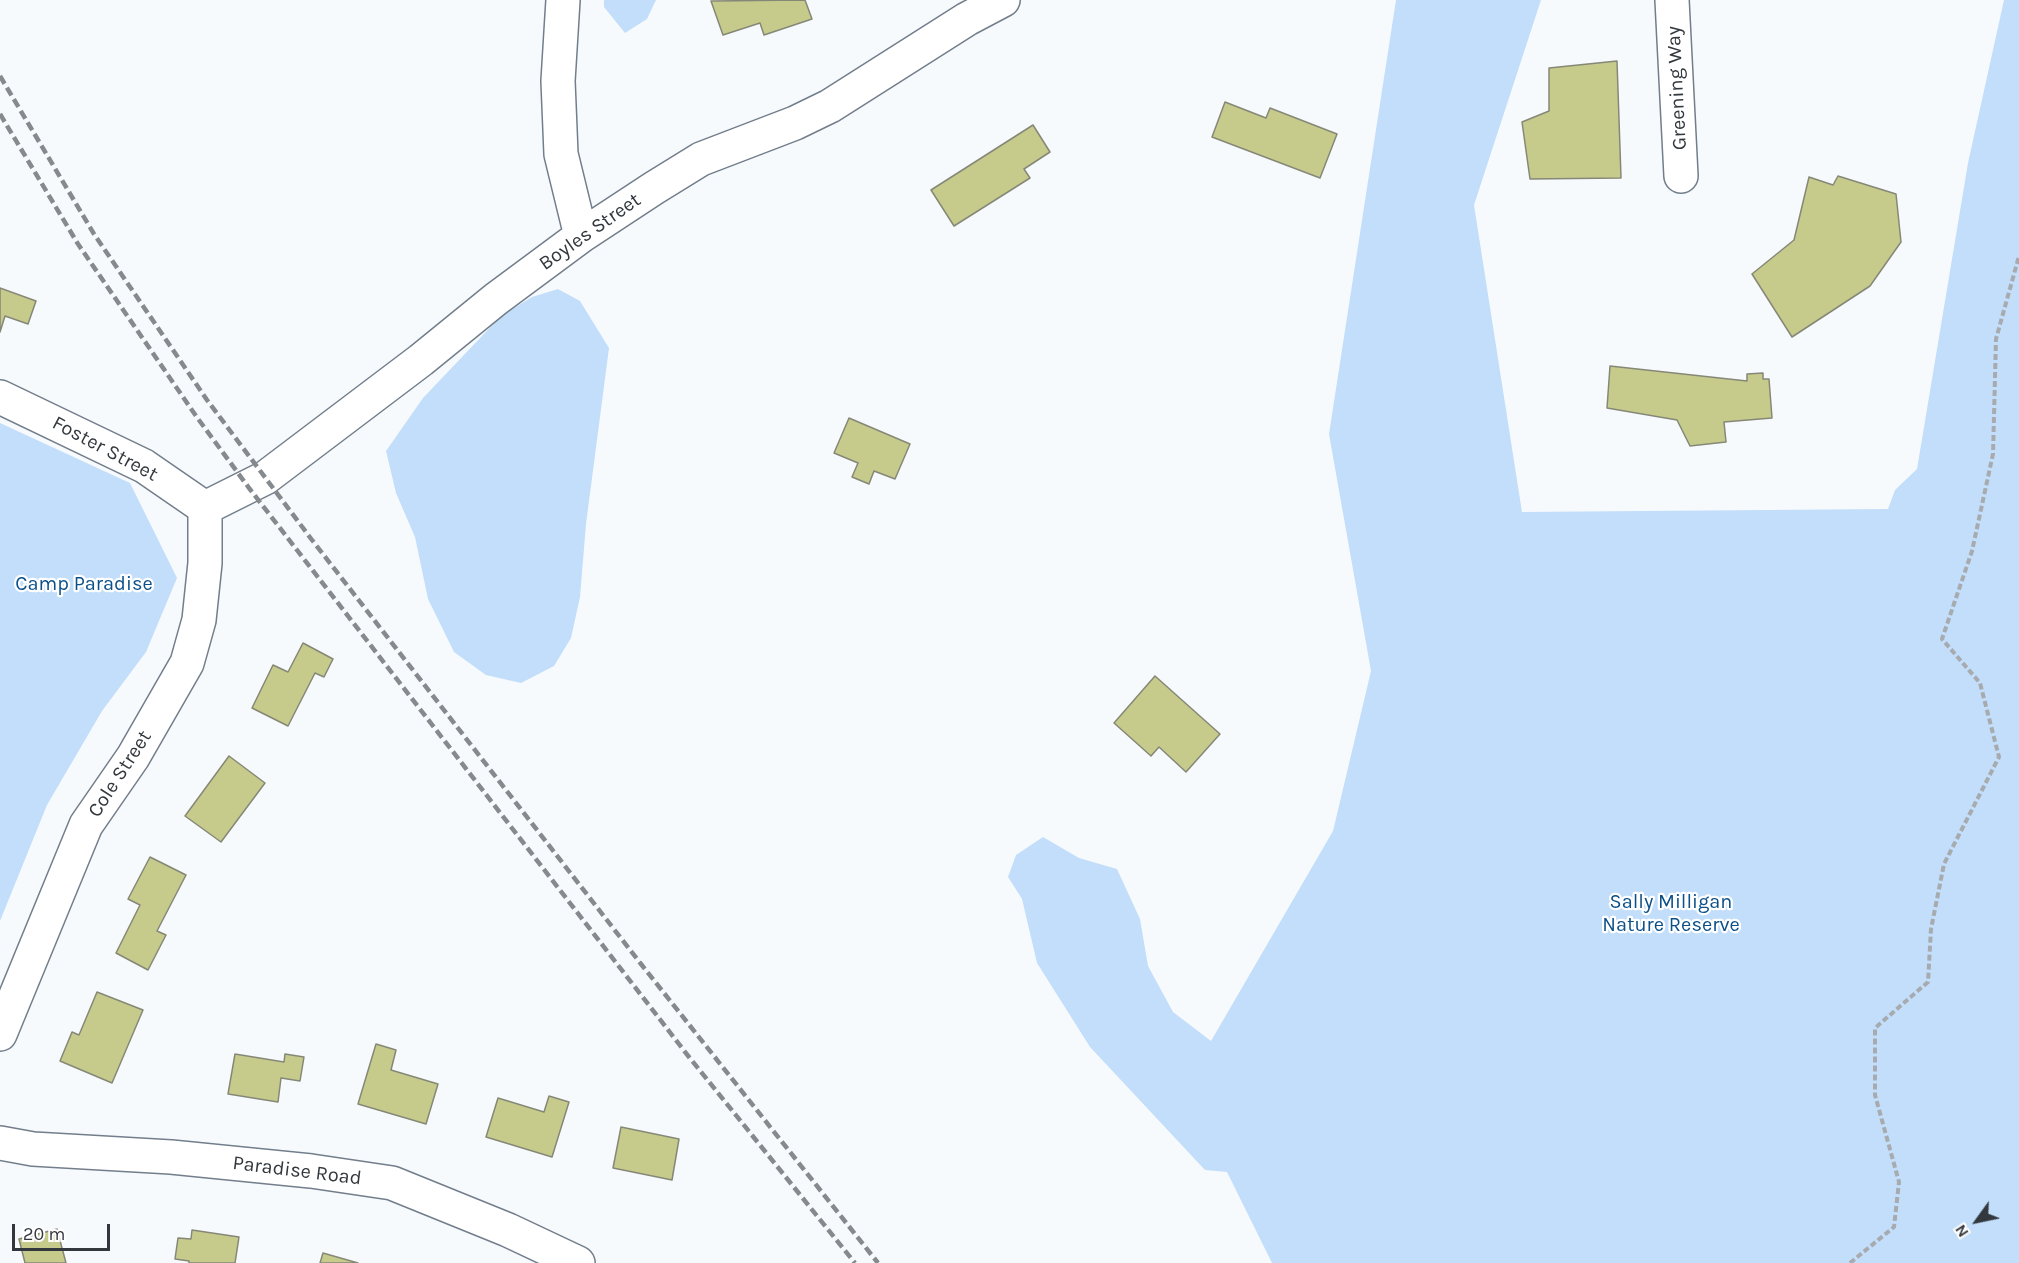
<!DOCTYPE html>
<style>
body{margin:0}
#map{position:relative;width:2019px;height:1263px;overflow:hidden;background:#f7fafd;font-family:Karla,sans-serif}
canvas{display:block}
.north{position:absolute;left:1947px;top:1191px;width:60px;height:60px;-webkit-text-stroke:4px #fff;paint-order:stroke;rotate:237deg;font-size:16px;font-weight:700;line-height:24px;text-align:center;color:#32383d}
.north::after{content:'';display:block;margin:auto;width:21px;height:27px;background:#32383d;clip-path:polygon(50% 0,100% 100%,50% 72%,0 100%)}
.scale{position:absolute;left:12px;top:1224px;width:98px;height:27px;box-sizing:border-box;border:3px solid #32383d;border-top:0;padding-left:8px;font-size:18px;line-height:21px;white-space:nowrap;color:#32383d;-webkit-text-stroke:4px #fff;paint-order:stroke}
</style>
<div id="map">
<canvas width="2019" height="1263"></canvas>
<div class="north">N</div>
<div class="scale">20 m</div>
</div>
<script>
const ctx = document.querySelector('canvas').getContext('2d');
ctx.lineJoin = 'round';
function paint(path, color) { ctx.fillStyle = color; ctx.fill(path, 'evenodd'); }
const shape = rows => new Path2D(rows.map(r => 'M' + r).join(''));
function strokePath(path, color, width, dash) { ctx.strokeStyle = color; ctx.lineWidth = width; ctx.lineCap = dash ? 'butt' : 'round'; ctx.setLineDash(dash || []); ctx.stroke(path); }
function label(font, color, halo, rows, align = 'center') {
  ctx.font = font + ' Karla,sans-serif'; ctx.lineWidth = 4.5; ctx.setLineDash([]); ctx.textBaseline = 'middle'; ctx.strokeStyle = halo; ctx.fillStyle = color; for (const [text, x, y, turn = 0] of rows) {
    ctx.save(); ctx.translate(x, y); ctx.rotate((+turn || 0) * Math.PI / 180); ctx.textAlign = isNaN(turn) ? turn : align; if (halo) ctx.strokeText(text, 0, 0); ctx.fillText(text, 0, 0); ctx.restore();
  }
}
paint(shape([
 [604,0,656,0,647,19,625,33,604,7],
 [1396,0,1541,0,1474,205,1522,512,1888,509,1895,490,1917,469,1968,163,2004,0,2019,0,2019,1263,1272,1263,1227,1172,1205,1170,1090,1047,1037,963,1022,899,1008,877,1016,855,1043,837,1079,858,1117,869,1140,919,1148,966,1173,1012,1211,1041,1333,831,1371,671,1329,434],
 [558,289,580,301,609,348,586,524,580,597,571,638,554,666,521,683,486,675,454,652,428,599,415,537,396,493,386,451,423,398,501,316,532,297],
 [0,423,130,483,177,578,146,652,102,711,47,805,0,921]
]), '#c2defa');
const building = shape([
 [805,0,812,19,764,35,760,23,723,35,711,1,805,0],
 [1617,61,1621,178,1530,179,1522,122,1549,111,1549,68,1617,61],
 [1225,102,1266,118,1270,108,1337,134,1320,178,1212,137,1225,102],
 [1033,125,1050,152,1024,169,1030,178,954,226,931,190,1033,125],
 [1838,176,1896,194,1901,242,1870,286,1792,337,1752,274,1794,240,1809,177,1833,185,1838,176],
 [0,288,36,301,28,324,5,316,0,332,0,288],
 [1610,366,1747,381,1747,374,1763,373,1763,379,1769,379,1772,418,1724,422,1726,442,1690,446,1677,420,1607,408,1610,366],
 [849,418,910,444,895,479,874,471,869,484,852,477,858,463,834,453,849,418],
 [303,643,333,659,324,677,315,673,288,726,252,708,273,665,288,672,303,643],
 [1155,676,1220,734,1186,772,1159,747,1151,756,1114,723,1155,676],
 [229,756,265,783,221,842,185,816,229,756],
 [150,857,186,875,157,931,166,935,148,970,116,953,140,905,128,899,150,857],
 [97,992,143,1010,112,1083,60,1061,72,1032,79,1035,97,992],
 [376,1044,396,1050,391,1070,438,1084,426,1124,358,1104,376,1044],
 [235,1054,284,1062,285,1054,304,1057,300,1081,281,1078,278,1102,228,1094,235,1054],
 [549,1096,569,1102,552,1157,486,1137,498,1098,544,1112,549,1096],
 [621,1127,679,1139,672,1180,613,1168,621,1127],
 [57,1229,66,1263,25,1263,19,1239,57,1229],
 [192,1230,239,1237,235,1263,189,1263,189,1261,175,1259,178,1238,191,1239,192,1230],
 [323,1253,358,1263,320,1263,323,1253]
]);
paint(building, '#c6cb8c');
strokePath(building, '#868877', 1.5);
const minor = shape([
 [563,0,558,81,561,154,581,236],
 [1672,0,1681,176],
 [0,397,144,466,205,508],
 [205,508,265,478,421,360,496,299,581,236,654,188,701,159,795,123,830,106,967,19,1003,0],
 [0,1034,86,825,133,757,187,663,199,620,205,563,205,508],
 [0,1143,33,1149,171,1157,311,1171,392,1183,508,1230,578,1263]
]);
strokePath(minor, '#727e8b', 36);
strokePath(shape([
 [1850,1263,1894,1227,1899,1182,1875,1095,1875,1028,1928,982,1931,929,1944,864,1999,757,1980,683,1942,639,1972,551,1993,454,1996,339,2019,256]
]), '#a7abaf', 4, [6, 3]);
strokePath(minor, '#fff', 33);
strokePath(shape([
 [0,76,94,234,207,400,312,540,641,964,878,1263],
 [0,114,78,244,196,416,249,488,689,1057,855,1263]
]), '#858a8e', 4.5, [9, 4.5]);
label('20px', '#32383d', '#fff', [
 ["Greening Way",1677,88,-93],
 ["Boyles Street",590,232,-35],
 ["Foster Street",105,449,28],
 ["Cole Street",120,774,-57],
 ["Paradise Road",297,1171,7]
]);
label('20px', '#0b5089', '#fff', [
 ["Camp Paradise",84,584],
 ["Sally Milligan",1671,902],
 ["Nature Reserve",1671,925]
]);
</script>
